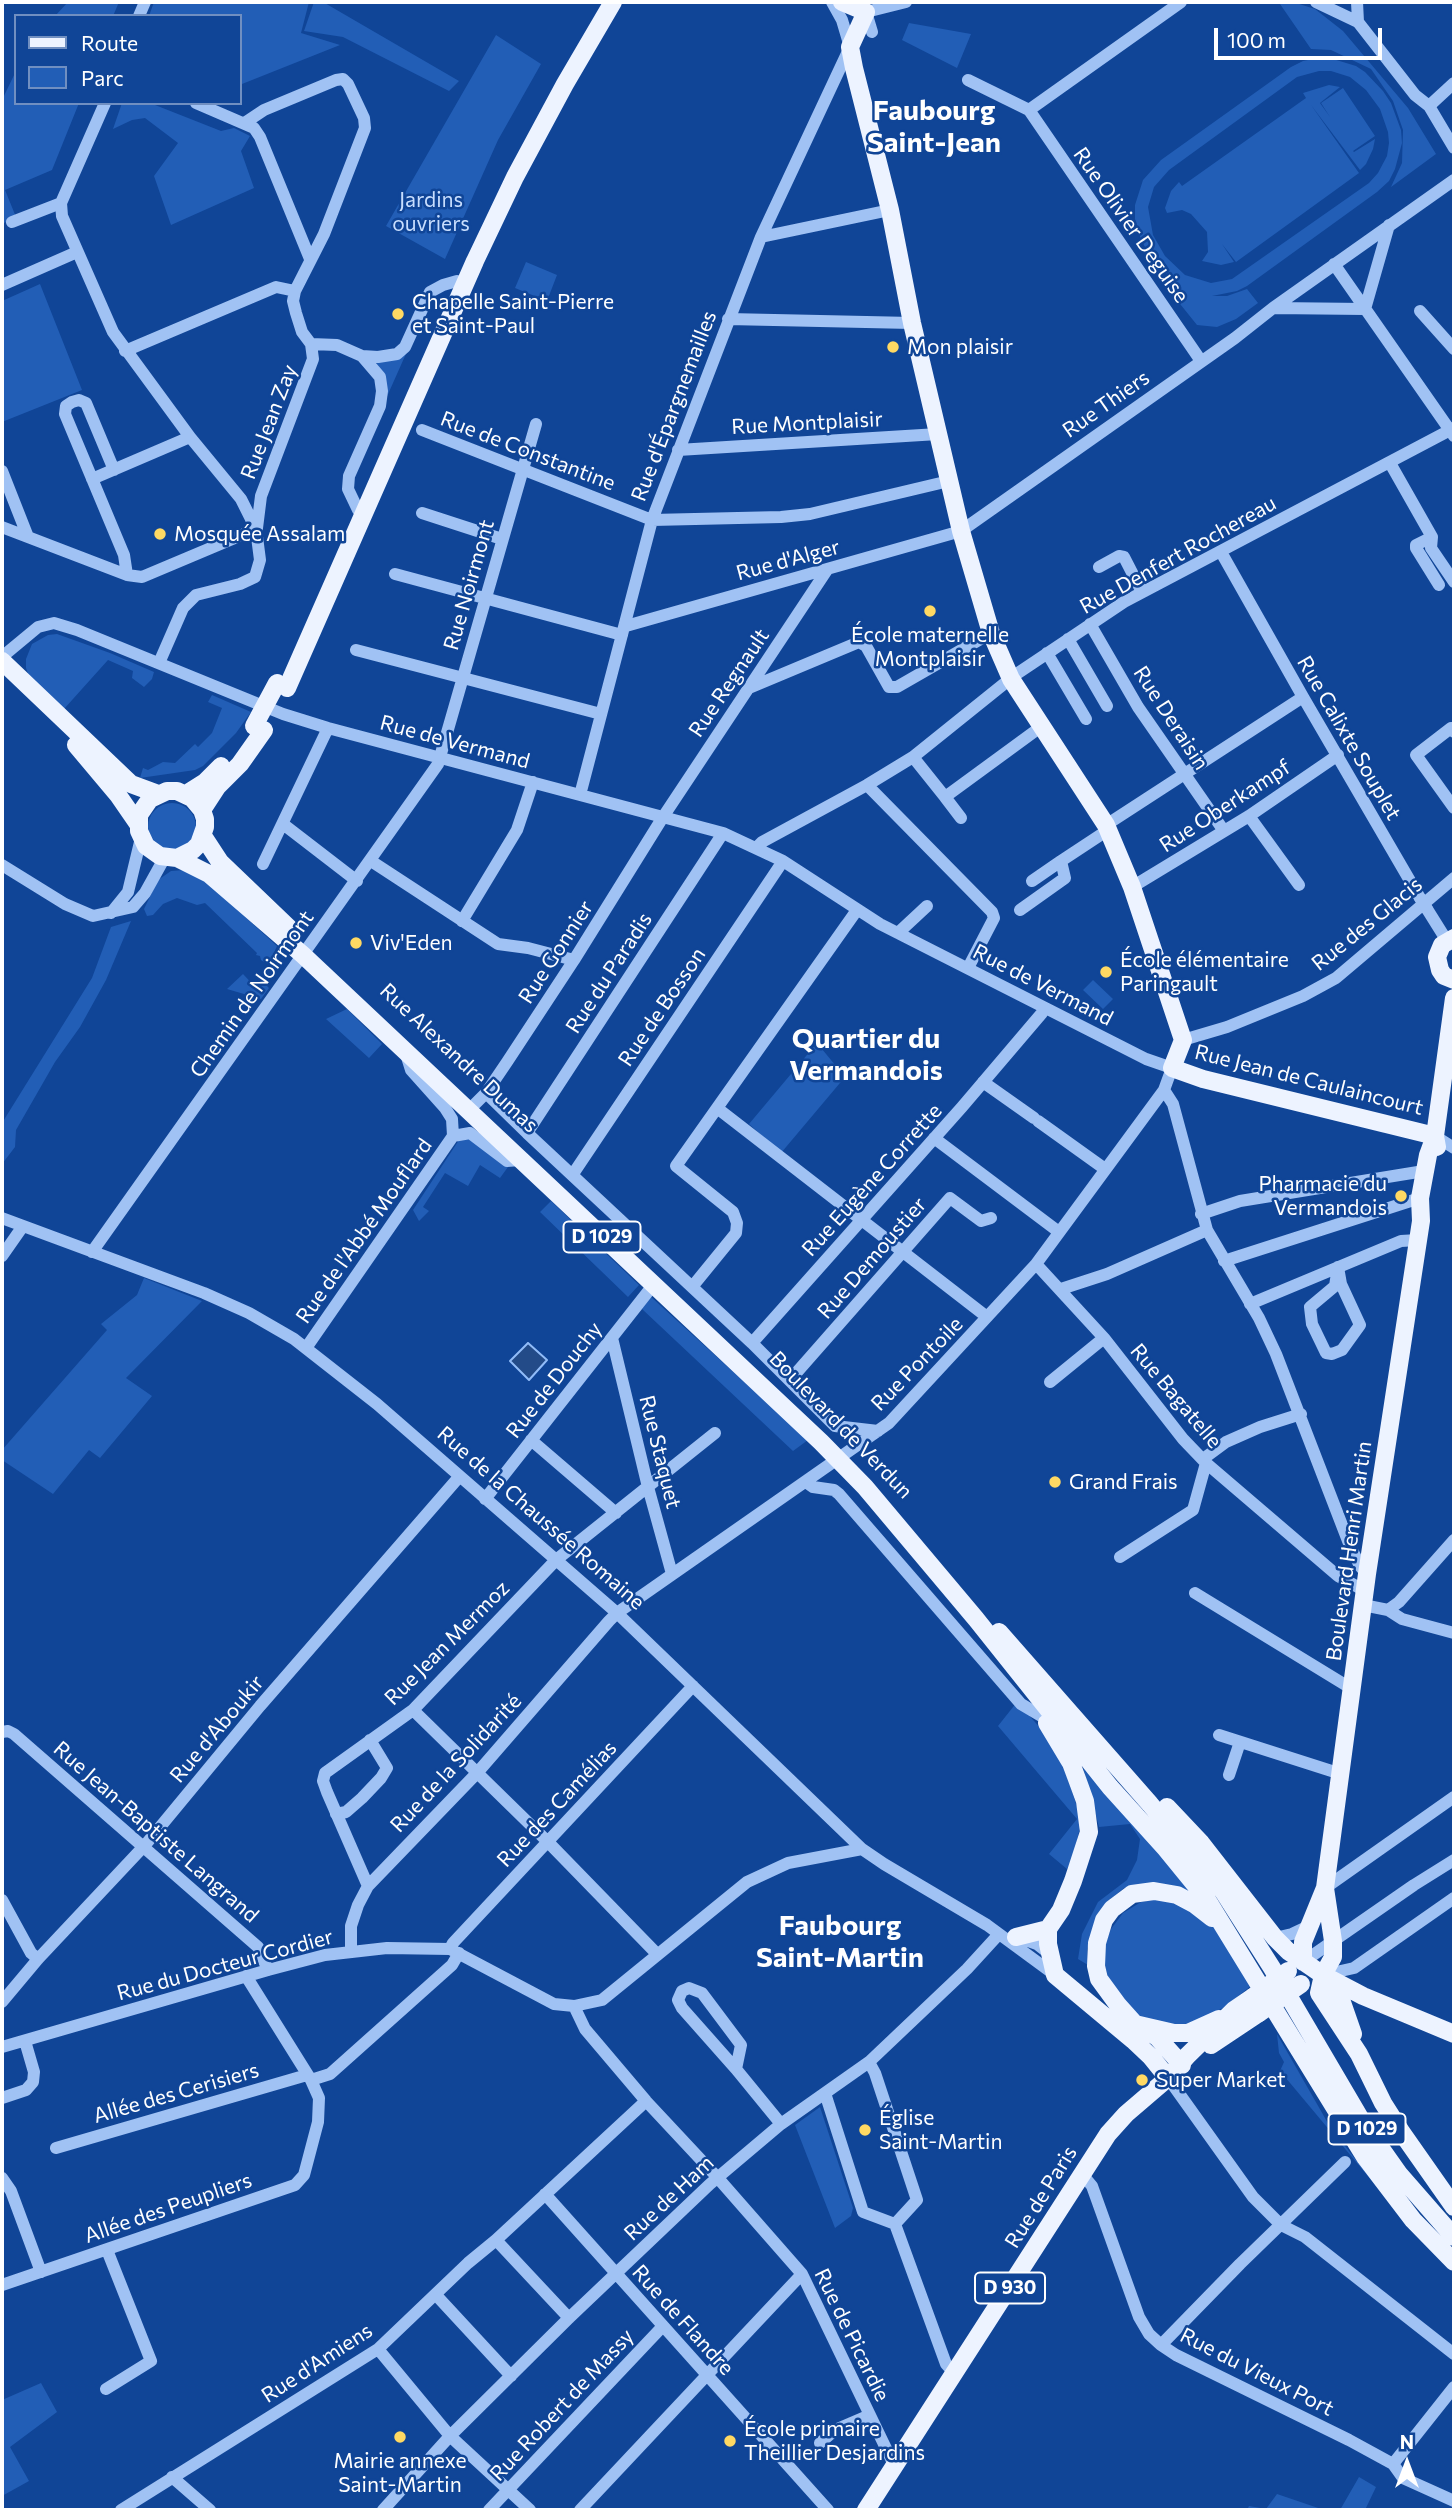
<!DOCTYPE html>
<meta charset="utf-8">
<style>
body{margin:0}
#map{position:relative;width:1456px;height:2512px;overflow:hidden;background:#104597;font-family:Commissioner,sans-serif}
canvas{display:block}
.frame{position:absolute;inset:0;border:4px solid #fff;pointer-events:none}
.legend{position:absolute;left:14px;top:14px;width:228px;height:91px;box-sizing:border-box;background:#104597;border:2px solid #708fc1;margin:0;padding:9px 12px;list-style:none;font-size:21px;color:#fff}
.legend li{display:flex;align-items:center;gap:14px;height:35px}
.legend b{width:35px;border:2px solid #708fc1}
.north{position:absolute;left:1372px;top:2428px;width:70px;height:70px;-webkit-text-stroke:5px #104597;paint-order:stroke;rotate:0deg;font-size:19px;font-weight:700;line-height:28px;text-align:center;color:#fff}
.north::after{content:'';display:block;margin:auto;width:24px;height:32px;background:#fff;clip-path:polygon(50% 0,100% 100%,50% 72%,0 100%)}
.scale{position:absolute;left:1214px;top:28px;width:168px;height:32px;box-sizing:border-box;border:4px solid #fff;border-top:0;padding-left:9px;font-size:21px;line-height:24px;white-space:nowrap;color:#fff;-webkit-text-stroke:5px #104597;paint-order:stroke}
</style>
<div id="map">
<canvas width="1456" height="2512"></canvas>
<div class="frame"></div>
<ul class="legend">
<li><b style="height:9px;background:#edf3ff"></b>Route</li>
<li><b style="height:19px;background:#225eb6"></b>Parc</li>
</ul>
<div class="north">N</div>
<div class="scale">100 m</div>
</div>
<script>
const ctx = document.querySelector('canvas').getContext('2d');
ctx.lineJoin = 'round';
function paint(path, color) { ctx.fillStyle = color; ctx.fill(path, 'evenodd'); }
const shape = rows => new Path2D(rows.map(r => 'M' + r).join(''));
function strokePath(path, color, width, dash) { ctx.strokeStyle = color; ctx.lineWidth = width; ctx.lineCap = dash ? 'butt' : 'round'; ctx.setLineDash(dash || []); ctx.stroke(path); }
function label(font, color, halo, rows, align = 'center') {
  ctx.font = font + ' Commissioner,sans-serif'; ctx.lineWidth = 5; ctx.setLineDash([]); ctx.textBaseline = 'middle'; ctx.strokeStyle = halo; ctx.fillStyle = color; for (const [text, x, y, turn = 0] of rows) {
    ctx.save(); ctx.translate(x, y); ctx.rotate((+turn || 0) * Math.PI / 180); ctx.textAlign = isNaN(turn) ? turn : align; if (halo) ctx.strokeText(text, 0, 0); ctx.fillText(text, 0, 0); ctx.restore();
  }
}
paint(shape([
 [68,2,119,2,113,16,55,16],
 [154,2,309,2,301,33,340,45,242,84,240,83,240,16,149,16],
 [314,2,323,2,459,81,449,91,343,37,304,31],
 [1285,2,1293,2,1315,9,1343,31,1408,108,1436,154,1391,187,1402,163,1403,130,1393,101,1371,69,1331,50,1311,49,1280,4],
 [909,23,971,34,957,68,902,40],
 [496,35,541,64,498,140,445,259,386,226],
 [1318,58,1333,59,1356,66,1365,72,1383,91,1391,103,1401,130,1402,143,1395,169,1389,181,1377,192,1247,286,1237,291,1212,296,1227,296,1247,289,1258,303,1236,319,1217,327,1197,325,1160,279,1162,276,1177,285,1155,264,1141,240,1135,219,1135,205,1143,180,1161,160,1291,67,1303,61],
 [1319,71,1331,71,1350,77,1366,90,1380,109,1388,132,1389,143,1387,156,1378,173,1369,183,1232,279,1211,283,1185,275,1165,256,1153,235,1148,207,1154,187,1169,170,1297,77],
 [16,71,16,103,79,103,52,170,5,190,16,217,2,224,2,100],
 [1329,85,1340,87,1320,103,1330,117,1321,103,1343,88,1375,136,1353,151,1354,152,1375,139,1373,149,1366,164,1360,170,1311,105,1359,173,1236,262,1222,244,1234,262,1221,265,1202,261,1208,252,1207,232,1191,214,1182,210,1167,213,1165,208,1171,191,1179,182,1182,186,1306,98,1303,93],
 [122,103,150,103,221,131,234,128,250,136,241,151,254,188,171,225,154,176,178,143,145,118,132,120,113,129],
 [526,262,557,275,547,301,515,288],
 [40,284,82,390,2,422,2,301],
 [409,347,385,401,385,378,375,361],
 [57,634,110,653,154,672,152,679,144,687,132,678,133,671,108,660,64,709,29,676,26,668,26,659,32,644,48,635],
 [212,695,251,712,236,733,203,766,195,770,140,778,143,768,148,770,163,762,175,763,195,744,198,747,212,733,222,708,208,702],
 '148 827a24 24 0 1 1 48 0a24 24 0 1 1-48 0Z',
 [184,870,199,875,277,946,271,960,264,962,261,960,260,956,256,955,257,953,205,903,197,905,177,898,163,904,153,915,147,916,144,909,158,880,171,871],
 [131,921,106,980,80,1027,55,1062,16,1130,15,1147,2,1164,2,1123,92,978,111,927],
 [243,974,258,990,264,983,269,988,261,999,227,989],
 [1093,980,1113,999,1103,1009,1083,990],
 [347,1009,382,1044,369,1058,326,1019],
 [817,1043,845,1077,781,1153,749,1124],
 [468,1138,508,1167,500,1178,480,1165,468,1186,445,1173,423,1207,429,1211,419,1221,413,1210,459,1140],
 [551,1201,639,1285,628,1297,540,1212],
 [144,1278,202,1301,126,1378,152,1396,100,1458,89,1450,53,1494,2,1460,2,1450,107,1330,101,1324,137,1295],
 [650,1296,808,1440,793,1451,642,1309],
 [1017,1702,1052,1741,1069,1782,1079,1813,1081,1823,1073,1858,1067,1869,1049,1854,1077,1819,998,1726],
 [1086,1764,1195,1897,1151,1884,1124,1888,1107,1902,1098,1916,1087,1949,1088,1965,1078,1959,1082,1934,1098,1902,1127,1880,1137,1860,1140,1839,1130,1824,1099,1827,1083,1767],
 [1159,1899,1175,1902,1206,1919,1215,1928,1251,1986,1223,2008,1190,2024,1165,2026,1150,2022,1133,2013,1110,1986,1105,1965,1104,1947,1111,1929,1123,1913,1141,1902],
 [1277,2034,1329,2125,1372,2181,1280,2071,1284,2062,1279,2053],
 [820,2107,853,2208,851,2216,835,2228,795,2125],
 [41,2383,57,2412,10,2447,29,2481,2,2496,2,2400],
 [1359,2477,1376,2487,1365,2510,1340,2510],
 [1277,2494,1324,2510,1247,2510,1249,2506,1266,2509]
]), '#225eb6');
const water = shape([
 [528,1343,547,1360,529,1380,510,1361,528,1343]
]);
paint(water, '#234b88');
strokePath(water, '#91bcf8', 2);
strokePath(shape([
 [1316,2,1358,22],
 [1357,2,1358,22,1415,95,1429,106,1454,148],
 [866,12,906,2],
 [866,12,872,32],
 [139,16,145,2],
 [968,80,1029,110,1201,361],
 [105,103,61,203,62,216,113,332,190,437,241,499,256,529,260,560,255,577,240,584,196,595,183,608,159,663],
 [196,103,254,128,260,137,310,259],
 [1429,106,1454,83],
 [1029,110,1181,2],
 [246,122,264,110,336,80,343,79,348,84,364,118,365,128,324,234,295,291,293,301,296,313,302,332,311,344,313,359,261,496,257,528],
 [12,222,61,203],
 [761,237,890,210],
 [1334,264,1454,436],
 [2,285,77,252],
 [1273,308,1365,309,1389,225],
 [1420,311,1454,349],
 [728,319,912,323],
 [311,344,337,345,362,356,378,357,397,354,405,347,430,292,443,285,457,281],
 [125,351,276,287,295,291],
 [422,430,652,520,781,517,810,514,949,481],
 [678,450,938,434],
 [1390,463,1432,537,1431,548,1454,582],
 [114,470,86,403,79,400,72,402,66,406,65,414,124,555,127,575],
 [2,471,28,537],
 [92,479,190,437],
 [358,510,348,489,349,476,380,406,382,391,380,377,362,356],
 [422,513,502,539],
 [2,527,127,575,142,577,256,529],
 [1432,537,1416,545,1416,548,1439,585],
 [1221,552,1303,697,1420,898],
 [1099,567,1119,556,1124,557,1142,592],
 [395,574,622,635],
 [1090,624,1138,707,1224,831],
 [626,626,961,531,1235,338,1273,308,1454,180],
 [1068,639,1107,706],
 [356,650,601,714],
 [1047,653,1086,719],
 [2,657,38,627,54,623,77,630,283,714,328,728,723,833,783,861,880,924,1146,1059,1172,1068,1164,1090,1036,1264,889,1423,617,1613,609,1621,477,1773,368,1886,358,1905,351,1926,351,1951],
 [749,688,859,642,866,646,889,687,897,687,991,633],
 [1454,732,1451,728,1416,755,1454,808],
 [913,757,945,797,1042,726],
 [867,785,992,912,994,918,968,968],
 [580,795,652,520,761,237,850,47,842,20,832,2],
 [945,797,961,818],
 [1249,816,1299,885],
 [283,824,357,881],
 [1106,825,1303,697],
 [756,848,762,842,867,785,913,757,1015,675,1124,602,1454,428],
 [371,861,498,944,528,948,574,960],
 [263,864,328,728],
 [2,865,65,904,93,916,133,907,145,893,165,857],
 [1032,881,1061,861],
 [1132,887,1249,816,1338,755],
 [1427,909,1447,941],
 [1020,910,1065,878,1061,861,1108,830],
 [111,913,128,892,141,838],
 [462,921,517,830,533,782],
 [898,933,927,906],
 [1183,1040,1227,1027,1303,996,1336,978,1454,878],
 [406,1054,411,1070,445,1108,452,1119,453,1136],
 [983,1082,1034,1118],
 [1164,1090,1173,1104,1207,1230,1259,1318,1276,1354,1350,1546,1360,1566,1367,1574],
 [486,1093,527,1133,752,1343,835,1426,878,1431],
 [475,1104,486,1093,507,1062,574,960,663,817,827,570],
 [717,1108,987,1317],
 [1038,1121,1105,1169],
 [527,1133,723,833],
 [453,1136,470,1133,507,1161,520,1160],
 [1435,1136,1454,1148],
 [934,1138,1059,1232],
 [573,1174,783,861],
 [1201,1214,1240,1201,1424,1171],
 [2,1218,204,1293,249,1313,294,1339,377,1404,617,1613,862,1849,884,1864,987,1925,1055,1975],
 [92,1252,438,764,536,424],
 [2,1256,23,1226],
 [1224,1261,1420,1198],
 [1036,1264,1104,1338,1183,1439,1206,1463,1338,1576,1365,1591],
 [1338,1267,1341,1284,1360,1325,1342,1350,1332,1354,1326,1353,1312,1324,1310,1307,1335,1286,1338,1267],
 [692,1287,736,1233,737,1223,733,1212,676,1166,857,910],
 [1061,1289,1107,1274,1207,1230],
 [1250,1304,1401,1241,1418,1240],
 [612,1338,648,1487,672,1574],
 [752,1343,962,1107,1042,1013,1044,1008],
 [306,1348,453,1136],
 [790,1380,950,1198,981,1221,991,1218],
 [1050,1382,1104,1338],
 [531,1440,616,1513],
 [1203,1459,1226,1442,1260,1427,1301,1414],
 [806,1482,813,1487,834,1490,839,1494,1021,1704,1043,1717],
 [485,1499,654,1284],
 [1120,1557,1193,1510,1206,1463],
 [1195,1593,1352,1689],
 [1363,1605,1388,1610,1402,1619,1454,1633],
 [1388,1610,1399,1602,1454,1540],
 [413,1710,548,1842,657,1954],
 [2,1732,8,1731,14,1734,258,1947,268,1970],
 [1219,1735,1341,1774],
 [1229,1775,1240,1742],
 [336,1814,346,1812,362,1798,381,1778,387,1768,370,1740],
 [368,1886,327,1792,323,1781,325,1773,413,1710,556,1560,715,1433],
 [1325,1888,1454,1797],
 [2,1900,31,1953,38,1959],
 [1017,1937,1037,1944,1051,1955],
 [1275,1938,1292,1934,1309,1926],
 [450,1949,453,1943,693,1686],
 [1303,1962,1414,1885,1454,1860],
 [1323,1975,1354,1968,1454,1898],
 [2,2002,38,1959,146,1844,260,1706,459,1477],
 [574,2006,585,2029,646,2101,717,2177,802,2274,894,2465],
 [2,2047,268,1970,325,1955,387,1948,450,1949,554,2004,574,2006,602,2000,747,1882,788,1863,862,1849],
 [869,2062,875,2073,917,2200,895,2224],
 [736,2069,682,2008,678,2000,682,1991,689,1988,702,1993,741,2045,736,2069,781,2124],
 [1168,2078,1253,2197,1281,2225,1305,2237,1454,2354],
 [311,2080,330,2074,452,1965,459,1953],
 [825,2093,863,2212,895,2224,946,2364,955,2374],
 [2,2098,26,2090,33,2082,34,2072,25,2041],
 [56,2148,307,2075],
 [1082,2174,1092,2186,1139,2317,1149,2334,1161,2345,1176,2355,1349,2440,1393,2464,1403,2478,1454,2501],
 [2,2178,11,2191,41,2272],
 [545,2194,828,2510],
 [496,2240,569,2318],
 [2,2285,295,2185,304,2175,318,2122,319,2098,311,2080,246,1976],
 [436,2295,511,2376],
 [1161,2345,1240,2264,1345,2162],
 [378,2349,450,2436,530,2510],
 [106,2389,151,2361,107,2250],
 [820,2443,835,2430,870,2415],
 [1393,2464,1454,2387],
 [172,2477,210,2510],
 [121,2510,378,2349,468,2263,496,2240,646,2101],
 [383,2510,450,2436,569,2318,710,2184,781,2124,869,2062,967,1969,999,1934],
 [489,2510,663,2326],
 [580,2510,802,2274]
]), '#a0c2f4', 12);
strokePath(shape([
 [842,2,866,12,850,47,854,68,890,210,912,323,961,531,991,633,1011,679,1106,825,1132,887,1183,1040,1172,1068,1203,1079,1435,1136],
 [2,661,131,784,158,794],
 [287,688,475,261,515,177,565,84,613,2],
 [76,745,118,795,138,824],
 [186,794,205,782,221,766],
 [202,810,217,787,240,764,264,730],
 [203,836,220,862,291,930],
 [177,858,193,850,199,844,205,827,205,819,202,810,192,798,177,791,167,791,150,799,139,815,139,831,146,846,160,856,177,858,209,874,303,955,821,1442,865,1487,976,1619,1110,1787,1166,1849,1206,1898,1365,2157,1413,2220,1454,2262],
 [1454,938,1442,945,1437,957,1440,970,1444,976,1454,980],
 [1437,1147,1435,1136,1454,998],
 [999,1632,1150,1804,1223,1891,1272,1968,1363,2123,1399,2174,1454,2237],
 [1047,1723,1071,1763,1077,1779,1085,1801,1089,1832,1073,1881,1061,1910,1048,1929,1048,1944,1055,1975,1133,2040,1151,2057,1168,2078],
 [1167,1807,1201,1843,1275,1938,1288,1951,1323,1975,1363,1996,1454,2034],
 [1325,1888,1333,1941,1333,1957,1323,1975,1319,1993,1359,2054,1383,2103,1402,2133,1454,2207],
 [1212,1918,1194,1904,1177,1895,1154,1891,1132,1894,1112,1909,1104,1920,1097,1943,1096,1966,1099,1979,1118,2005,1135,2024,1174,2033,1188,2033,1219,2019],
 [1016,1937,1048,1929],
 [1303,1962,1303,1942,1325,1888,1367,1574,1421,1221,1420,1198,1428,1155,1435,1136],
 [1329,1981,1337,1988,1353,2034],
 [1144,2029,1157,2037,1182,2065],
 [1211,2045,1259,2013],
 [866,2510,1108,2134,1126,2114,1168,2078,1187,2056,1234,2010,1253,1997]
]), '#edf3ff', 18);
strokePath(shape([
 [1420,898,1427,909]
]), '#a0c2f4', 12);
strokePath(shape([
 [254,726,277,683],
 [1253,1997,1288,1971],
 [1259,2013,1301,1984]
]), '#edf3ff', 18);
for (const [x, y, r, color] of [
 [398,314,7,"#ffd963"],
 [893,347,7,"#ffd963"],
 [160,534,7,"#ffd963"],
 [930,611,7,"#ffd963"],
 [356,943,7,"#ffd963"],
 [1106,972,7,"#ffd963"],
 [1401,1196,7,"#ffd963"],
 [1055,1482,7,"#ffd963"],
 [1142,2080,7,"#ffd963"],
 [865,2130,7,"#ffd963"],
 [400,2437,7,"#ffd963"],
 [730,2441,7,"#ffd963"]
]) { const dot = new Path2D(); dot.arc(x, y, r, 0, 2 * Math.PI); ctx.fillStyle = color; ctx.fill(dot); strokePath(dot, '#104597', 2.5); }
for (const [x, y, w] of [
 [602,1237,77],
 [1367,2129,77],
 [1010,2288,70]
]) { const box = new Path2D(); box.roundRect(x - w / 2, y - 15.5, w, 31, 5); ctx.fillStyle = '#104597'; ctx.fill(box); strokePath(box, '#fff', 2); }
label('bold 19px', '#fff', null, [
 ["D 1029",602,1237],
 ["D 1029",1367,2129],
 ["D 930",1010,2288]
]);
label('21px', '#c8defe', '#104597', [
 ["Jardins",431,200],
 ["ouvriers",431,224]
]);
label('21px', '#fff', '#104597', [
 ["Rue Olivier Deguise",1131,225,55],
 ["Rue Thiers",1106,404,-35],
 ["Rue d'Épargnemailles",674,406,-69],
 ["Rue Jean Zay",269,422,-69],
 ["Rue Montplaisir",807,423,-3],
 ["Rue de Constantine",528,451,21],
 ["Rue Denfert Rochereau",1178,555,-29],
 ["Rue d'Alger",788,560,-15],
 ["Rue Noirmont",469,585,-74],
 ["Rue Regnault",729,683,-56],
 ["Rue Deraisin",1171,718,57],
 ["Rue Calixte Souplet",1349,738,60],
 ["Rue de Vermand",455,742,15],
 ["Rue Oberkampf",1225,806,-33],
 ["Rue des Glacis",1367,924,-39],
 ["Rue Gonnier",556,952,-57],
 ["Rue du Paradis",609,973,-57],
 ["Rue de Vermand",1043,985,27],
 ["Chemin de Noirmont",252,994,-55],
 ["Rue de Bosson",662,1007,-56],
 ["Rue Alexandre Dumas",459,1058,43],
 ["Rue Jean de Caulaincourt",1309,1080,14],
 ["Rue Eugène Corrette",872,1180,-48],
 ["Rue de l'Abbé Mouflard",364,1231,-55],
 ["Rue Demoustier",872,1258,-49],
 ["Rue Pontoile",917,1364,-46],
 ["Rue de Douchy",554,1380,-52],
 ["Rue Bagatelle",1176,1396,50],
 ["Boulevard de Verdun",841,1425,46],
 ["Rue Staquet",660,1452,76],
 ["Rue de la Chaussée Romaine",541,1518,41],
 ["Boulevard Henri Martin",1349,1551,-82],
 ["Rue Jean Mermoz",447,1643,-45],
 ["Rue d'Aboukir",217,1729,-50],
 ["Rue de la Solidarité",456,1763,-47],
 ["Rue des Camélias",557,1804,-47],
 ["Rue Jean-Baptiste Langrand",156,1832,41],
 ["Rue du Docteur Cordier",225,1965,-15],
 ["Allée des Cerisiers",176,2093,-16],
 ["Rue de Paris",1041,2197,-58],
 ["Rue de Ham",669,2198,-43],
 ["Allée des Peupliers",168,2208,-19],
 ["Rue de Flandre",683,2320,48],
 ["Rue de Picardie",852,2335,64],
 ["Rue d'Amiens",317,2363,-33],
 ["Rue du Vieux Port",1257,2372,27],
 ["Rue Robert de Massy",562,2405,-47]
]);
label('21px', '#fff', '#104597', [
 ["Chapelle Saint-Pierre",412,302],
 ["et Saint-Paul",412,326],
 ["Mon plaisir",907,347],
 ["Mosquée Assalam",174,534],
 ["École maternelle",930,635,"center"],
 ["Montplaisir",930,659,"center"],
 ["Viv'Eden",370,943],
 ["École élémentaire",1120,960],
 ["Paringault",1120,984],
 ["Pharmacie du",1387,1184,"right"],
 ["Vermandois",1387,1208,"right"],
 ["Grand Frais",1069,1482],
 ["Super Market",1156,2080],
 ["Église",879,2118],
 ["Saint-Martin",879,2142],
 ["École primaire",744,2429],
 ["Theillier Desjardins",744,2453],
 ["Mairie annexe",400,2461,"center"],
 ["Saint-Martin",400,2485,"center"]
], 'left');
label('bold 28px', '#fff', '#104597', [
 ["Faubourg",934,111],
 ["Saint-Jean",934,143],
 ["Quartier du",866,1039],
 ["Vermandois",866,1071],
 ["Faubourg",840,1926],
 ["Saint-Martin",840,1958]
]);
</script>
